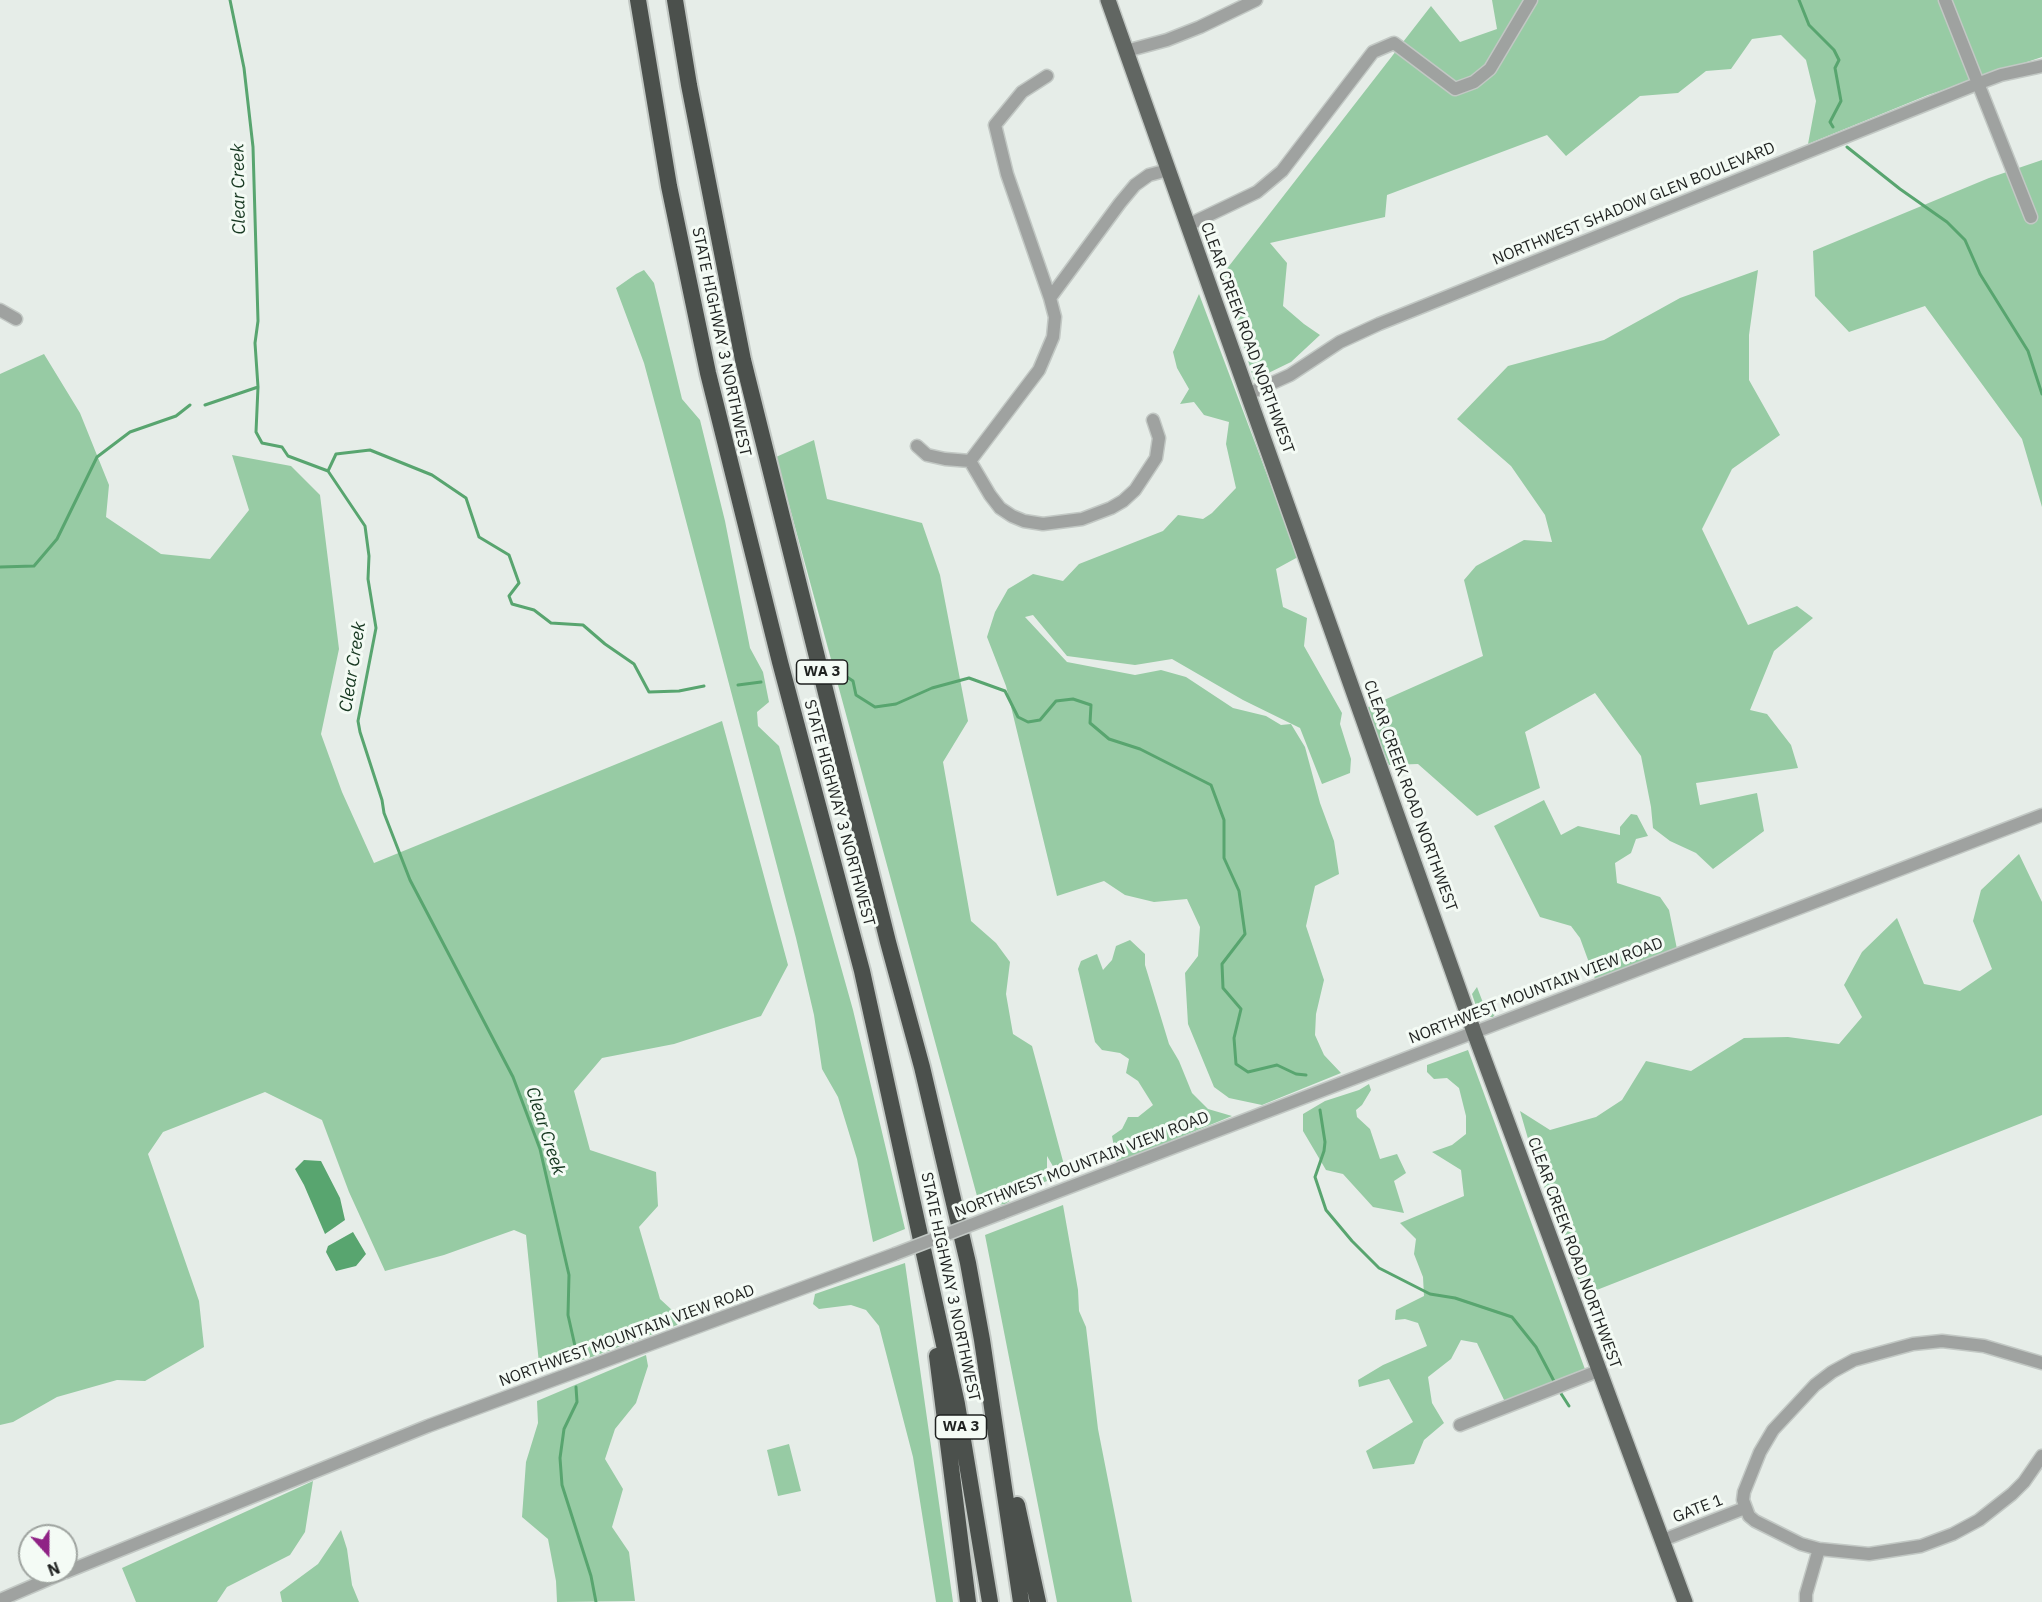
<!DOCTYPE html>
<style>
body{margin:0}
#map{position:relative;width:2042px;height:1602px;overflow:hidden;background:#e6ede8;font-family:"IBM Plex Sans",sans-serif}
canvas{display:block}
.north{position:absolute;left:18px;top:1524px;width:60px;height:60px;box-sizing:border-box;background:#f4fbf5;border:2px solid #9fa4a0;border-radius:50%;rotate:159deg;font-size:16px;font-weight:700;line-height:24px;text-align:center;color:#1f2220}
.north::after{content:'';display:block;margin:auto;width:21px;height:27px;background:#8f2285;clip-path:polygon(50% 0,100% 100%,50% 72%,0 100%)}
</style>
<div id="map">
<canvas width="2042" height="1602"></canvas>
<div class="north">N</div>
</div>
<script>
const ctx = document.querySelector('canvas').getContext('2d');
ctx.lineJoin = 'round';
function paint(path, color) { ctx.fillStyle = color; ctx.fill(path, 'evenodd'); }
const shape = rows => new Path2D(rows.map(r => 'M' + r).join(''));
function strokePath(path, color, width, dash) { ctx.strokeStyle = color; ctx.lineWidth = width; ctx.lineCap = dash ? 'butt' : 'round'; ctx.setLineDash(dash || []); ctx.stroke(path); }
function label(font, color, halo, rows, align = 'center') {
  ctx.font = font + ' "IBM Plex Sans",sans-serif'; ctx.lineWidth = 6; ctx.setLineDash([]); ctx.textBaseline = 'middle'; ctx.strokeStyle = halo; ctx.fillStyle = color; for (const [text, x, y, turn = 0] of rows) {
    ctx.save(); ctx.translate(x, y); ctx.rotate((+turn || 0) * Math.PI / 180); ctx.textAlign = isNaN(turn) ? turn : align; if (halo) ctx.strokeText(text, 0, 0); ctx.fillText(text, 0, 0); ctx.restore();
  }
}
paint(shape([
 [1492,0,2042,0,2042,57,1928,95,1808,144,1816,101,1806,60,1781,35,1752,39,1731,69,1706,71,1678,93,1640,96,1566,156,1547,135,1387,195,1385,217,1270,243,1287,263,1283,306,1304,324,1320,335,1291,362,1254,380,1222,275,1431,6,1460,42,1497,29],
 [2042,160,2042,507,2022,439,1925,306,1849,332,1815,296,1813,251,1989,178],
 [644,270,654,283,682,399,700,420,725,521,750,648,763,672,769,702,757,712,758,726,779,746,853,1010,905,1229,873,1242,857,1159,838,1097,822,1069,814,1015,796,938,661,426,644,363,616,288,636,274],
 [1758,270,1749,335,1749,380,1780,435,1732,469,1702,529,1748,625,1797,606,1813,618,1774,651,1750,710,1767,714,1791,745,1798,768,1696,783,1700,805,1757,793,1764,831,1713,869,1696,853,1670,841,1653,828,1651,807,1641,756,1595,693,1525,732,1540,788,1477,816,1418,764,1389,765,1366,708,1483,656,1464,580,1476,566,1524,540,1552,542,1545,515,1511,466,1457,419,1508,366,1604,340,1680,298],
 [1199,294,1298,557,1276,569,1283,607,1307,618,1304,646,1342,713,1340,724,1351,759,1350,773,1322,784,1300,728,1243,700,1172,659,1135,665,1067,656,1033,615,1025,617,1067,662,1135,675,1161,670,1186,677,1233,708,1266,716,1281,725,1291,724,1305,747,1320,803,1334,841,1339,874,1315,886,1306,926,1324,980,1316,1014,1315,1035,1324,1055,1341,1073,1262,1105,1229,1098,1214,1087,1188,1024,1185,973,1198,956,1200,927,1187,899,1154,902,1125,895,1104,881,1057,896,1006,686,987,637,995,612,1008,589,1033,574,1063,581,1079,564,1163,531,1178,515,1203,519,1212,513,1236,488,1226,444,1229,422,1204,415,1194,402,1180,404,1189,389,1177,368,1173,352],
 [44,354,80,413,109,485,106,517,161,554,210,559,249,510,232,455,291,466,320,495,339,649,321,734,342,792,374,863,722,721,788,965,761,1016,674,1044,602,1058,574,1091,590,1150,656,1172,658,1206,639,1227,660,1299,685,1322,592,1357,540,1373,526,1235,514,1230,444,1255,385,1271,349,1192,322,1120,265,1092,163,1132,148,1154,199,1301,204,1347,145,1381,117,1380,57,1397,13,1422,0,1425,0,374],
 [814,440,827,499,922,523,940,575,968,721,943,762,971,921,996,943,1010,962,1006,994,1013,1034,1032,1046,1067,1176,1057,1173,1047,1156,1047,1181,1028,1189,1005,1204,980,1207,776,457],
 [1544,800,1561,835,1578,826,1620,835,1620,827,1631,814,1637,815,1648,836,1636,839,1631,853,1615,863,1617,883,1660,897,1669,910,1677,949,1595,979,1580,938,1571,926,1540,917,1494,826],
 [2019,854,2042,902,2042,1115,1584,1295,1533,1156,1520,1111,1550,1130,1596,1117,1622,1100,1646,1061,1691,1071,1744,1038,1788,1037,1839,1044,1862,1017,1844,985,1862,952,1897,918,1924,984,1960,991,1992,969,1973,921,1981,890],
 [1130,940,1145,954,1145,965,1169,1044,1179,1061,1192,1093,1208,1109,1232,1116,1117,1163,1112,1136,1122,1129,1128,1117,1138,1117,1153,1105,1138,1081,1126,1073,1129,1059,1120,1053,1102,1050,1095,1042,1078,969,1081,961,1097,954,1103,970,1112,960,1116,946],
 [1477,987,1485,1008,1496,1008,1498,1010,1493,1017,1483,1017,1478,1012,1472,994],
 [1468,1050,1586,1372,1505,1402,1477,1343,1461,1340,1451,1359,1428,1377,1432,1403,1444,1423,1424,1440,1414,1464,1373,1469,1366,1451,1413,1422,1389,1379,1359,1387,1358,1380,1383,1365,1427,1346,1418,1323,1405,1319,1395,1320,1396,1310,1424,1296,1423,1277,1414,1254,1416,1239,1400,1223,1464,1196,1461,1170,1432,1152,1452,1145,1466,1134,1466,1116,1459,1088,1447,1078,1434,1079,1427,1072,1427,1065],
 [1369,1084,1371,1090,1362,1105,1356,1110,1357,1117,1370,1129,1380,1159,1397,1154,1406,1173,1394,1181,1404,1213,1373,1207,1343,1174,1326,1170,1303,1131,1303,1114,1325,1101,1359,1090],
 [1063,1205,1078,1290,1079,1311,1086,1327,1098,1429,1132,1602,1057,1602,985,1235],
 [905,1263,953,1602,936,1602,913,1457,879,1326,866,1310,851,1305,819,1309,813,1304,815,1294],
 [646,1355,648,1366,636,1403,615,1429,605,1459,623,1489,612,1527,629,1552,635,1601,557,1602,556,1581,548,1539,522,1517,526,1462,538,1423,537,1401],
 [789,1444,801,1491,778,1496,767,1450],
 [313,1481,305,1532,290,1555,227,1587,217,1602,136,1602,122,1568],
 [341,1530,347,1549,352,1585,359,1602,282,1602,280,1592,318,1564]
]), '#97cba4');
paint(shape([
 [304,1160,321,1161,340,1198,345,1220,325,1234,304,1185,295,1169],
 [353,1232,366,1254,356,1266,336,1271,326,1252,328,1246]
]), '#58a56f');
strokePath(shape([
 [230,0,244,68,253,147,258,321,255,343,258,387,256,432,262,443,282,447,288,456,328,471,365,526,369,556,368,579,376,628,358,721,360,732,382,800,384,813,410,880,513,1077,540,1149,569,1275,568,1315,577,1355],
 [1799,0,1809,25,1834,50,1839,60,1835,68,1841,101,1830,122,1833,127],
 [1847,147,1900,189,1947,222,1965,240,1980,274,2028,351,2042,394],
 [205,405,258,387],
 [328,471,336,454,370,450,432,475,466,498,479,537,509,555,519,583,509,596,512,604,534,610,551,623,583,625,605,644,634,664,649,692,679,691,704,686],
 [0,567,34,566,57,539,97,457,130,432,176,416,190,405],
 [847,677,853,681,856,695,875,707,896,704,932,688,969,678,1005,691,1018,717,1028,722,1040,720,1056,701,1073,699,1091,705,1090,723,1109,739,1140,749,1211,785,1224,820,1224,858,1239,891,1245,934,1222,964,1223,988,1241,1009,1234,1038,1236,1064,1248,1072,1277,1065,1296,1074,1306,1075],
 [738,685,761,682],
 [1320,1110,1325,1142,1324,1151,1315,1177,1326,1210,1352,1241,1379,1268,1430,1294,1455,1298,1512,1317,1536,1347,1555,1383],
 [576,1387,577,1402,564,1429,560,1458,562,1485,591,1576,596,1602],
 [1560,1392,1569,1406]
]), '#58a56f', 3);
const minor = shape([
 [1945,0,2031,217],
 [1126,51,1167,40,1200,27,1256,0],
 [1188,225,1257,192,1282,171,1373,52,1394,43,1455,89,1474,82,1490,69,1531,0],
 [1050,298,1120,203,1135,185,1149,175,1168,170],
 [0,310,16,319],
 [1248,394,1290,375,1340,342,1379,324,1977,84,2001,75,2042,66],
 [917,446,927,455,945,459,970,461],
 [970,461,1039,370,1053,337,1055,317,1050,298,1007,174,995,125,1022,92,1047,76],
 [970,461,990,495,1000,508,1012,516,1024,521,1043,524,1082,519,1111,508,1123,501,1135,490,1156,458,1159,438,1153,420],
 [1002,1213,2042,815],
 [2042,1363,1984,1346,1942,1341,1913,1344,1854,1360,1832,1372,1815,1385,1773,1430,1760,1452,1744,1492,1743,1500,1749,1516,1755,1521,1801,1544,1819,1549,1869,1554,1921,1546,1953,1534,1979,1520,2012,1494,2024,1482,2042,1456],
 [1460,1425,1598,1371],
 [1663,1540,1745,1508],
 [66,1572,428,1426,895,1254],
 [0,1600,65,1572],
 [1806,1602,1806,1594,1819,1549]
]);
const major = shape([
 [1108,0,1474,1032,1685,1602]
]);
const highway = shape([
 [638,0,669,186,708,373,780,662,862,971,957,1404,990,1602],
 [675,0,689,85,743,360,888,942,922,1067,968,1263,982,1340,1021,1602],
 [937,1356,968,1602],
 [1017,1505,1038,1602]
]);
strokePath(minor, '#c2c8c4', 15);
strokePath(major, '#c2c8c4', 18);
strokePath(highway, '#c2c8c4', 20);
strokePath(minor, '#9fa2a0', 12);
strokePath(major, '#616662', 15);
strokePath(highway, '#4b504c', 16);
const minorBridge = shape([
 [895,1254,1002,1213]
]);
strokePath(minorBridge, '#c2c8c4', 15, []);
strokePath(minorBridge, '#9fa2a0', 12);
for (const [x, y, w] of [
 [822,672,51],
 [961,1427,51]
]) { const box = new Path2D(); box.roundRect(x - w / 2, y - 12, w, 24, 4.5); ctx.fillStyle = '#f4fbf5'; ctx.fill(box); strokePath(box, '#1f2220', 1.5); }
label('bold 15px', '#1f2220', null, [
 ["WA 3",822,672],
 ["WA 3",961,1427]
]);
label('16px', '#1f2220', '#f4fbf5', [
 ["NORTHWEST SHADOW GLEN BOULEVARD",1634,204,-22],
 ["CLEAR CREEK ROAD NORTHWEST",1247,338,70],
 ["STATE HIGHWAY 3 NORTHWEST",721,342,78],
 ["CLEAR CREEK ROAD NORTHWEST",1410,796,70],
 ["STATE HIGHWAY 3 NORTHWEST",839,813,75],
 ["NORTHWEST MOUNTAIN VIEW ROAD",1536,991,-21],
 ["NORTHWEST MOUNTAIN VIEW ROAD",1082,1165,-21],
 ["CLEAR CREEK ROAD NORTHWEST",1574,1253,70],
 ["STATE HIGHWAY 3 NORTHWEST",950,1287,78],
 ["NORTHWEST MOUNTAIN VIEW ROAD",627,1336,-20],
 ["GATE 1",1698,1509,-21]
]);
label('italic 18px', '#173821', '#f4fbf5', [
 ["Clear Creek",239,189,-91],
 ["Clear Creek",353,667,-81],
 ["Clear Creek",545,1131,72]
]);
</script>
